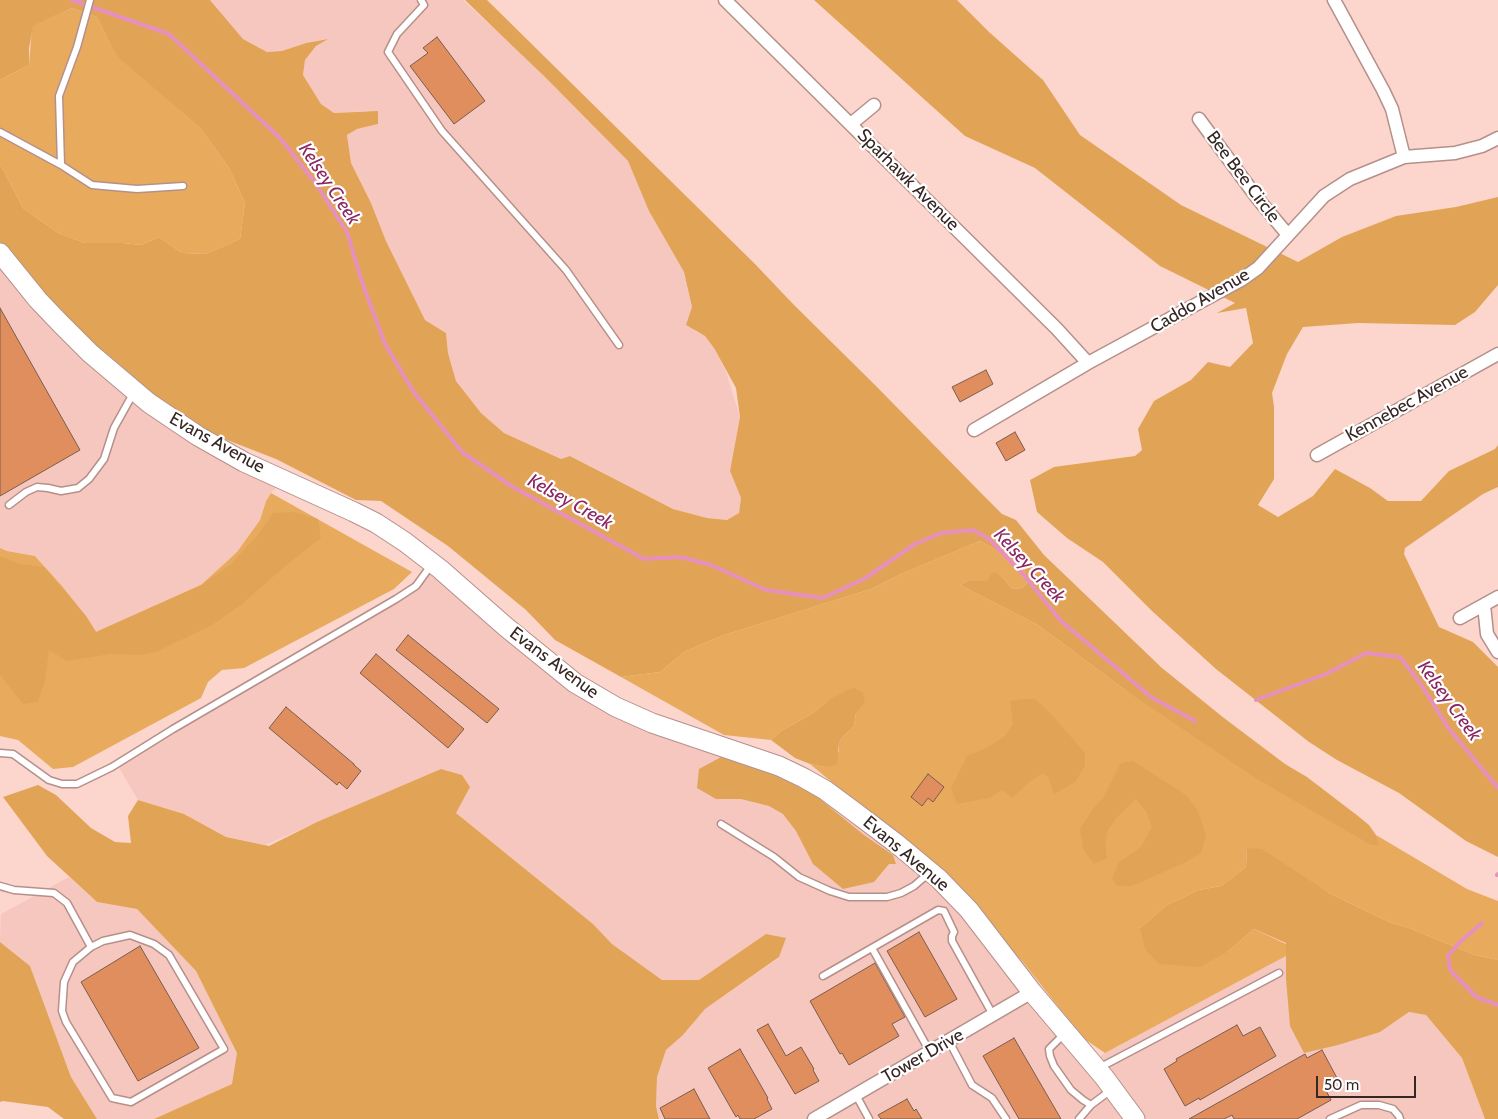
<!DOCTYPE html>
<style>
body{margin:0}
#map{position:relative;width:1498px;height:1119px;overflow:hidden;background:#fcd5cd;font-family:Cabin,sans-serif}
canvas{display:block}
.scale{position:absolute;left:1316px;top:1076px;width:100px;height:22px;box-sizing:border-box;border:2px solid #362724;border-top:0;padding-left:6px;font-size:15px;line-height:18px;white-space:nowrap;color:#362724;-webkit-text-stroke:4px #fff;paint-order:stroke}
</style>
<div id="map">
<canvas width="1498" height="1119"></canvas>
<div class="scale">50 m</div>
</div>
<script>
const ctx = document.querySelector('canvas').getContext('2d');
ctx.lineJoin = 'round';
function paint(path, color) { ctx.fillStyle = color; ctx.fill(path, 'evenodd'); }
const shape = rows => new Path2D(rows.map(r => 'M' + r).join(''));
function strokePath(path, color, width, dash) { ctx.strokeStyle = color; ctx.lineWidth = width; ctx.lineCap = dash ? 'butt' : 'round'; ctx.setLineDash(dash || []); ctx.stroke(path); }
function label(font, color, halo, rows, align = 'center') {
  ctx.font = font + ' Cabin,sans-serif'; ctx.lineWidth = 4.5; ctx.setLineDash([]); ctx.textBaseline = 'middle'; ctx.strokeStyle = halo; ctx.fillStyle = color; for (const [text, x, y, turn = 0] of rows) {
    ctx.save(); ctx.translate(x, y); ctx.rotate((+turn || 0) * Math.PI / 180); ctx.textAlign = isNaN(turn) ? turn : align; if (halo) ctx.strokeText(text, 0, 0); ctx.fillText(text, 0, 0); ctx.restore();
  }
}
paint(shape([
 [210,0,463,0,526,58,628,161,651,213,684,272,692,307,695,331,705,336,714,348,726,372,740,417,730,471,741,498,739,513,727,520,707,518,673,509,571,456,561,459,504,433,481,413,456,381,448,353,446,333,425,320,386,241,371,203,351,163,347,135,357,129,378,124,367,111,334,113,321,104,303,75,305,60,316,46,326,39,306,43,282,51,267,52,243,39],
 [0,253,123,382,284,479,271,493,266,501,260,520,237,552,201,585,96,632,86,616,62,586,35,556,7,551,0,548],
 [433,563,575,683,779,766,939,879,1093,1062,1105,1053,1286,956,1286,979,1380,1032,1409,1012,1426,1015,1462,1058,1485,1119,659,1119,656,1106,657,1077,666,1050,683,1035,705,1009,779,958,722,965,699,980,662,980,612,944,593,924,456,813,441,769,265,845,226,837,184,814,138,800,117,764,416,586],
 [69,877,97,902,137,909,196,971,238,1053,233,1084,154,1119,97,1119,71,1077,30,966,0,942,1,914]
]), '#f6c7be');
paint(shape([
 [72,8,97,17,109,42,120,58,201,129,229,168,245,203,240,239,206,254,182,253,159,237,141,245,123,243,85,243,58,233,23,208,0,164,0,80,29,65,32,26],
 [271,493,412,572,394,589,244,668,222,670,208,682,201,698,73,767,53,769,18,740,0,736,0,548,7,551,35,556,62,586,86,616,96,632,201,585,237,552,260,520,266,501],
 [980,541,1024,565,1027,583,1022,588,1013,589,999,574,987,581,968,581,960,585,1038,625,1125,690,1378,845,1376,835,1467,889,1498,901,1498,960,1475,955,1409,928,1389,922,1329,893,1247,848,1246,867,1221,886,1199,890,1167,905,1140,928,1227,952,1254,929,1286,944,1286,956,1105,1053,1083,1038,1022,961,917,853,810,764,825,767,839,751,839,743,842,738,854,726,856,713,829,700,813,713,781,731,771,740,724,735,621,677,660,672,684,652,721,636,871,589,901,574]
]), '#e8ab5e');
paint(shape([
 [0,0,210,0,243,39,267,52,282,51,306,43,328,39,316,46,305,60,303,75,321,104,334,113,378,111,378,124,357,129,347,135,351,163,371,203,386,241,425,320,446,333,448,353,456,381,481,413,504,433,561,459,570,456,673,509,707,518,727,520,739,513,741,498,730,471,740,417,736,388,714,348,705,336,686,325,692,307,684,272,649,211,628,161,545,77,499,33,465,0,487,0,755,264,794,305,875,385,982,494,1002,514,1016,520,1044,555,1162,668,1224,718,1285,764,1307,777,1358,816,1369,825,1376,835,1379,845,1371,845,1257,779,1125,690,1038,625,960,585,968,581,987,581,992,572,999,574,1013,589,1022,588,1027,583,1024,565,980,541,901,574,871,589,721,636,684,652,660,672,621,677,555,640,526,610,448,546,381,501,356,500,276,459,227,440,202,428,176,413,102,356,0,246,0,164,23,208,58,233,85,243,123,243,141,245,159,237,182,253,206,254,240,239,245,203,229,168,201,129,119,58,109,42,97,17,72,8,33,26,29,48,29,65,0,80],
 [814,0,957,0,989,32,1043,80,1080,135,1181,205,1298,262,1342,237,1396,216,1456,207,1498,197,1498,285,1475,312,1455,325,1358,323,1303,327,1287,354,1272,393,1274,407,1274,479,1258,505,1278,517,1313,496,1335,469,1370,488,1388,501,1421,501,1449,471,1495,449,1498,445,1498,487,1483,494,1405,548,1404,554,1439,627,1473,642,1498,667,1498,857,1466,841,1399,793,1337,760,1309,742,1216,669,1152,611,1103,562,1067,538,1037,512,1030,480,1054,467,1135,456,1142,450,1138,429,1154,401,1191,380,1208,362,1230,367,1253,343,1246,308,1217,313,1235,303,1160,266,1035,168,965,136],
 [294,512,318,519,321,538,284,567,242,604,212,625,156,652,139,655,111,654,67,661,49,650,45,681,38,702,23,704,0,675,0,556,20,564,44,567,86,616,96,632,201,585,230,565,258,535,273,513],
 [854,688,863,693,865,702,856,713,854,726,842,738,839,743,837,765,825,767,810,764,795,758,771,740,781,731,813,713,829,700,847,690],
 [1023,699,1035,699,1051,714,1085,753,1085,766,1075,782,1054,794,1048,777,1043,773,1029,782,1012,798,1002,790,989,798,957,804,951,788,967,756,988,747,1005,736,1013,724,1010,701],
 [723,756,752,765,787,781,816,796,864,835,893,855,896,864,889,864,874,882,843,889,813,864,796,831,783,814,769,806,741,799,716,799,697,788,699,769],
 [1133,761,1186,795,1198,811,1206,836,1201,853,1184,863,1132,886,1117,886,1112,878,1119,862,1141,847,1152,827,1146,811,1136,799,1117,817,1108,830,1105,845,1107,858,1094,864,1083,849,1080,829,1092,810,1103,798,1121,763],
 [441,769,462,775,470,787,456,813,593,924,612,944,662,980,699,980,766,934,786,938,779,957,705,1009,683,1035,666,1050,657,1077,656,1106,659,1119,154,1119,232,1084,237,1053,196,971,137,909,97,902,47,856,3,797,38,785,56,795,91,828,115,842,131,843,128,816,138,800,184,814,226,837,269,846,317,822],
 [1247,848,1262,849,1329,893,1389,922,1409,928,1475,955,1498,960,1498,1119,1485,1119,1462,1058,1426,1015,1409,1012,1380,1032,1338,1045,1304,1053,1290,1026,1286,979,1286,943,1254,929,1227,952,1200,967,1159,964,1145,949,1140,928,1167,905,1199,890,1221,886,1246,867],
 [0,942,30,966,71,1077,97,1119,64,1119,48,1107,3,1101,0,1102]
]), '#e1a456');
strokePath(shape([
 [72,0,169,34,280,138,316,184,347,232,362,282,385,344,413,391,462,452,513,487,644,559,681,557,711,565,766,590,823,598,864,579,915,544,941,533,973,530,989,539,1023,574,1061,621,1151,697,1195,721],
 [1256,700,1326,674,1366,653,1400,657,1420,683,1449,729,1498,788],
 [1497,875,1498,874],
 [1482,923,1460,942,1448,956,1450,970,1476,997,1498,1005]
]), '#e890bd', 4);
const building = shape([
 [437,37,485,101,454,124,410,66,428,53,423,48,437,37],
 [0,308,80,450,0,496,0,308],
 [986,370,993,384,960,402,952,387,986,370],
 [1015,432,1025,450,1006,461,996,443,1015,432],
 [408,635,499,709,487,723,396,650,408,635],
 [376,654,464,729,448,748,360,673,376,654],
 [286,707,354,764,354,765,361,771,347,789,339,782,337,785,269,728,286,707],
 [928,774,944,787,933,802,928,798,922,806,911,797,928,774],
 [919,932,957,999,925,1017,887,951,919,932],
 [140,946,199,1048,138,1081,81,982,140,946],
 [875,963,905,1017,892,1024,899,1036,849,1065,842,1053,840,1054,810,1001,875,963],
 [768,1024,786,1056,801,1047,814,1069,813,1070,819,1081,795,1094,757,1030,768,1024],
 [1237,1025,1243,1036,1260,1027,1276,1056,1200,1100,1199,1098,1185,1106,1164,1069,1177,1061,1176,1059,1237,1025],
 [1014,1038,1061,1119,1019,1119,983,1056,1014,1038],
 [740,1049,768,1098,767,1099,772,1109,754,1119,740,1119,738,1115,736,1117,708,1068,740,1049],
 [1322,1050,1337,1078,1323,1085,1331,1100,1297,1119,1234,1119,1232,1115,1224,1119,1189,1119,1305,1054,1307,1058,1322,1050],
 [694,1089,710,1119,665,1119,660,1108,694,1089],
 [907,1099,914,1111,916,1109,922,1119,881,1119,878,1115,907,1099]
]);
paint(building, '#e18e5e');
strokePath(building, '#7a5d4d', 1);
const lane = shape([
 [421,0,424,5,397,34,388,52,442,131,566,270,619,345],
 [0,132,61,165,92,185,137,189,183,186],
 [61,165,59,96,77,47,90,0],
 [9,505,26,492,37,487,48,488,61,491,78,488,89,479,104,459,114,428,134,392],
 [0,753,13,754,49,780,62,784,77,784,112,767,173,729,396,599,416,586,432,564],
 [721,824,774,857,799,877,830,891,849,897,887,897,901,893,914,886,929,873],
 [0,886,14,890,54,893,67,903,91,947,73,962,64,982,62,1011,66,1022,112,1098,131,1102,224,1049,169,955,154,944,130,935,103,941,91,947],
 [872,948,930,1052],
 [823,976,938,910,944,911,954,932,952,936,952,941,993,1015],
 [1064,1034,1049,1049,1050,1056,1054,1066,1071,1090,1083,1100,1091,1105],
 [949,1041,972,1085,992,1098,1006,1119],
 [1099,1068,1279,973],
 [856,1095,869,1119],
 [1079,1119,1091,1105,1111,1090],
 [1330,1119,1361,1105,1379,1105,1393,1109,1399,1116,1400,1119]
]);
const street = shape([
 [725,0,1057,329,1088,363],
 [1334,0,1383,90,1392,109,1404,157],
 [1199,119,1258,199,1288,235],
 [851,124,874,105],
 [974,430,1088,363,1241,280,1258,268,1324,196,1350,179,1404,157,1455,153,1482,146,1498,138],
 [1317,455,1498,354],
 [1484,605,1487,634,1498,652],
 [1460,618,1498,597],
 [814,1119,1032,992]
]);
const secondary = shape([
 [0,253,38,300,60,323,90,353,149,403,198,436,244,462,354,512,376,523,405,542,440,569,506,627,575,683,616,707,652,723,779,766,804,778,825,790,852,810,897,844,939,879,969,910,1032,992,1104,1077,1135,1119]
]);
strokePath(lane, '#b5908a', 9);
strokePath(street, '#b5908a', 15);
strokePath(secondary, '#b5908a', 21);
strokePath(lane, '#fff', 6);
strokePath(street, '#fff', 12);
strokePath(secondary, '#fff', 19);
label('18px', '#362724', '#fff', [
 ["Bee Bee Circle",1243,177,53],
 ["Sparhawk Avenue",908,180,45],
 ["Caddo Avenue",1200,301,-30],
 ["Kennebec Avenue",1407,404,-29],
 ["Evans Avenue",217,443,29],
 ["Evans Avenue",554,663,37],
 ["Evans Avenue",906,854,40],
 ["Tower Drive",923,1056,-30]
]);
label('italic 19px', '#8b2661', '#fff', [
 ["Kelsey Creek",329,184,56],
 ["Kelsey Creek",570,502,29],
 ["Kelsey Creek",1029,566,47],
 ["Kelsey Creek",1449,701,54]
]);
</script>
